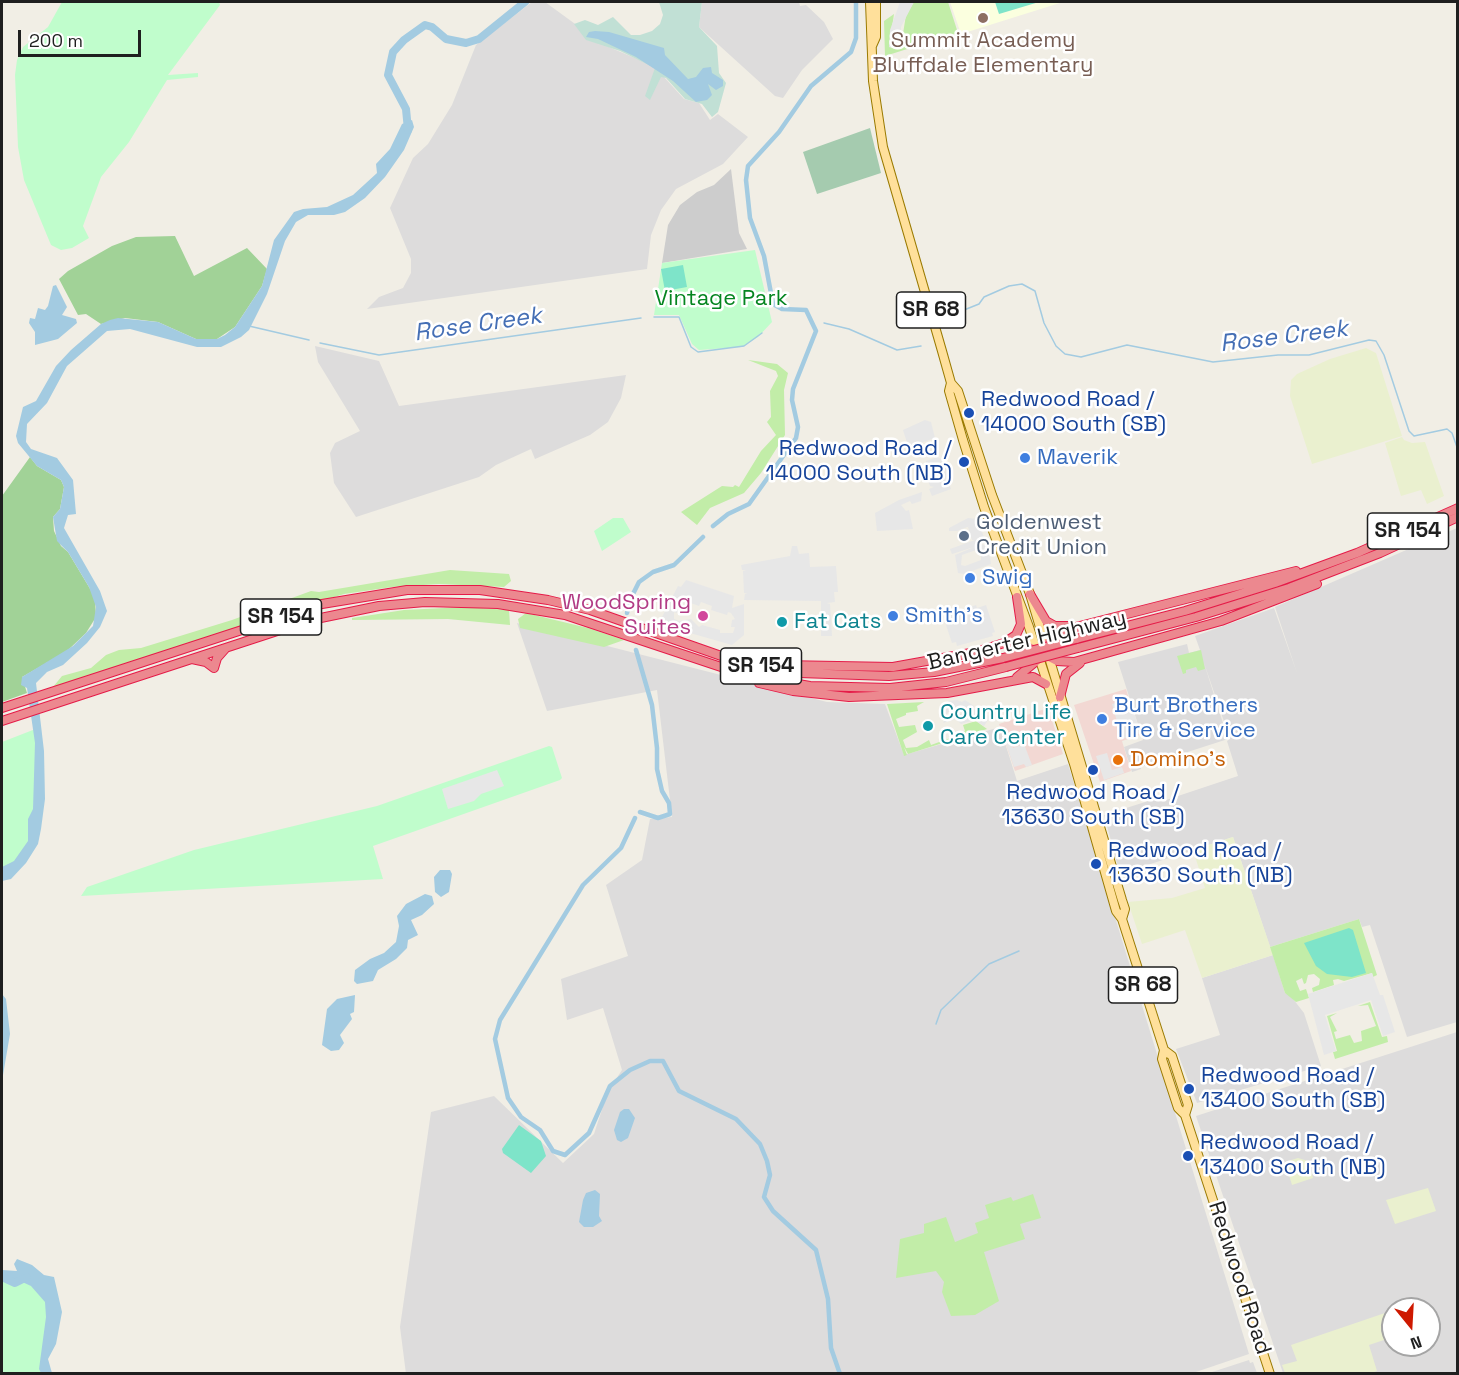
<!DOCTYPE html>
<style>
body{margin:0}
#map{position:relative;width:1459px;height:1375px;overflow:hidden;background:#f1eee5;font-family:"Space Grotesk",sans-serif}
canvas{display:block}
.frame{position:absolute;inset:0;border:3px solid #1f1f1f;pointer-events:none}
.north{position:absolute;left:1381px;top:1297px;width:60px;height:60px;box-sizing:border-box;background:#fff;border:2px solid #a5a5a5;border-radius:50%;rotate:162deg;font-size:16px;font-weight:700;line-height:24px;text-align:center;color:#1f1f1f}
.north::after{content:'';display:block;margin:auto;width:21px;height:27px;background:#ce1900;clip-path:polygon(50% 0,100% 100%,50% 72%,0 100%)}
.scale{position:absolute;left:18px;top:30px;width:123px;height:27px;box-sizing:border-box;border:3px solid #1f1f1f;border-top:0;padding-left:8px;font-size:18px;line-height:21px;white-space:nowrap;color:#1f1f1f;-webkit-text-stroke:4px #fff;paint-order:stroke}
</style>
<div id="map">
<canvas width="1459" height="1375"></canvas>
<div class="frame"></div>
<div class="north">N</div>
<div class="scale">200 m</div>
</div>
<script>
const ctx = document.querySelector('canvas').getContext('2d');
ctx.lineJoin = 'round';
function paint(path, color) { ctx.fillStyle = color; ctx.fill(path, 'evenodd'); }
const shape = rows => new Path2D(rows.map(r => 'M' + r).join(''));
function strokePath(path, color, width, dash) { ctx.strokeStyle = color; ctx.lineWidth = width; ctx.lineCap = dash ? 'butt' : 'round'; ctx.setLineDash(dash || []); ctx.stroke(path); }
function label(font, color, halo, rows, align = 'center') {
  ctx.font = font + ' "Space Grotesk",sans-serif'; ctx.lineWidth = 5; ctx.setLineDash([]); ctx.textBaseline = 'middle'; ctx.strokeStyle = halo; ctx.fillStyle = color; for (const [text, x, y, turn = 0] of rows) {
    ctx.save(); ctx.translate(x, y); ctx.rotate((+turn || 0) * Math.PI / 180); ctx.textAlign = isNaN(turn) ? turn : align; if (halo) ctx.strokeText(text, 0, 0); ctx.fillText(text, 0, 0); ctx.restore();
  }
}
paint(shape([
 [532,2,545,2,604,45,654,66,684,99,699,103,710,120,718,114,748,137,723,164,676,189,661,210,651,235,647,269,367,309,379,297,403,288,411,273,411,259,390,208,413,158,428,144,452,105,476,45],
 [702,2,799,2,800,6,806,5,824,22,833,39,802,70,783,98,775,96,699,27],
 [315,346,379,361,399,406,626,375,621,398,608,422,590,435,535,459,531,449,496,465,479,477,356,517,334,483,330,453,335,443,360,431,318,362],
 [1457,528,1457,1022,1407,1037,1370,925,1362,927,1359,919,1270,947,1233,837,1120,874,1104,815,1161,797,1163,801,1238,776,1227,741,1230,739,1204,663,1228,739,1141,767,1141,769,1132,772,1124,747,1143,740,1118,662,1187,644,1189,653,1200,650,1195,636,1274,608,1297,673,1275,607],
 [517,623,827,702,885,704,904,755,1000,727,1017,781,1068,764,1249,1354,1190,1374,406,1374,400,1327,431,1112,494,1096,563,1163,594,1134,608,1091,622,1070,603,1008,567,1020,561,979,628,956,606,885,642,860,650,819,672,817,657,690,547,711],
 [1273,955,1285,993,1290,995,1304,1013,1321,1066,1197,1103,1176,1049,1220,1035,1202,978],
 [1457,1032,1457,1373,1283,1373,1196,1116],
 [1393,1309,1429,1309,1429,1345,1393,1345],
 [1249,1360,1250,1363,1253,1362,1257,1373,1206,1374]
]), '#dddcdc');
paint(shape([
 [1126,689,1140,735,1122,741,1131,771,1100,782,1074,705],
 [1048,708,1063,754,1015,771,999,724]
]), '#f2d8d3');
paint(shape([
 [950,2,1063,2,961,34]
]), '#fbffdf');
paint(shape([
 [731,169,739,233,747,249,662,263,668,225,680,205,697,192,714,185]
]), '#cdcdcd');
paint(shape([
 [1366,348,1376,353,1402,436,1312,464,1290,396,1291,380,1297,374,1330,359],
 [1402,437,1404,440,1412,443,1425,442,1444,496,1427,504,1421,490,1401,496,1385,443],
 [1233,837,1273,955,1202,978,1185,930,1142,944,1128,902,1172,898,1205,888,1193,850],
 [1298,1158,1308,1161,1313,1178,1292,1185,1285,1162],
 [1428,1188,1436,1211,1395,1224,1386,1200],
 [1385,1313,1393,1337,1369,1345,1377,1371,1369,1374,1285,1373,1282,1365,1297,1361,1291,1345]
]), '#eaf0cf');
paint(shape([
 [914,2,948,2,958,33,885,56,884,21,894,14,889,47,897,48,901,46,906,15],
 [748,360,777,364,788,373,784,390,785,435,761,473,744,493,710,508,697,525,681,512,722,486,733,487,735,485,739,487,761,451,776,435,767,422,771,417,770,391,778,376,776,371],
 [450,570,509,574,511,581,504,587,439,584,392,587,344,594,53,687,62,676,91,668,106,655,119,650,141,648,232,620,311,591,319,592],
 [465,607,509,610,510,625,448,619,352,620,352,618,404,610],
 [526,613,588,628,624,640,604,647,520,628,518,619],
 [1201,650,1205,669,1198,671,1196,667,1186,670,1186,673,1183,674,1177,656],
 [924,702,917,706,918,711,906,713,906,715,896,719,899,727,915,725,917,732,903,740,906,748,917,747,929,740,931,745,953,737,965,731,963,725,976,721,987,729,908,754,904,747,907,755,904,756,887,704],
 [1359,919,1377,975,1373,977,1372,973,1344,981,1338,979,1333,980,1334,985,1313,992,1312,988,1319,985,1320,979,1314,974,1308,975,1306,983,1304,984,1302,978,1296,981,1300,991,1306,989,1309,998,1296,1002,1285,993,1270,947],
 [1370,1002,1382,1037,1387,1036,1388,1042,1335,1059,1333,1052,1337,1051,1327,1016,1337,1013,1330,1017,1337,1031,1334,1032,1336,1039,1350,1035,1354,1043,1362,1041,1361,1031,1376,1026,1368,1005,1358,1006],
 [1033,1194,1041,1218,1020,1224,1025,1239,984,1252,999,1301,975,1315,951,1316,942,1292,944,1282,936,1271,896,1278,900,1239,924,1233,924,1224,946,1217,955,1242,978,1233,975,1223,989,1218,985,1205,1011,1197,1013,1201]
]), '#c2eda8');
paint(shape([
 [175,236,194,276,247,248,267,269,262,286,235,327,217,339,196,339,158,322,125,318,101,324,86,314,78,315,59,279,68,271,112,246,136,237],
 [30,457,37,466,61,480,64,487,60,509,53,517,54,531,61,546,68,552,89,587,95,598,96,617,86,633,66,652,22,677,27,693,2,702,2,496]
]), '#a1d297');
paint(shape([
 [659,2,702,2,699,27,717,46,719,73,726,83,718,112,712,117,702,104,685,99,666,78,661,77,650,100,645,96,655,68,620,51,586,40,574,24,585,20,598,25,613,17,631,35,640,35,652,31,660,24,663,15]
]), '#c1e0d5');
paint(shape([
 [870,128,881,173,817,194,803,152]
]), '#a5cbaf');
paint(shape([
 [62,2,219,2,220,5,168,75,198,73,198,77,167,80,129,142,101,177,83,226,89,238,72,248,61,250,51,245,24,180,18,147,15,75,17,60,23,47,48,27],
 [755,250,772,322,758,337,742,347,699,350,692,344,679,315,654,315,662,263],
 [613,518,623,518,631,532,602,551,594,531],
 [38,728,32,838,15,864,2,871,2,742],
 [549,746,552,747,562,778,560,780,373,846,383,879,81,896,87,887,194,850,377,806],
 [2,1277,12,1282,23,1279,42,1286,51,1317,41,1373,2,1373]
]), '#c0fdcc');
paint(shape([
 [995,2,1039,2,999,14],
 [683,265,687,287,665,291,661,269],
 [1349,928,1353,930,1366,973,1352,977,1327,974,1316,966,1304,943],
 [519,1125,541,1141,546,1156,531,1173,503,1153,502,1149]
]), '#7ee4c9');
paint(shape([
 [900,2,914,2,901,27,900,46,893,48,889,47,890,30],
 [925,420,931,422,935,438,915,445,912,443,913,447,909,449,903,430],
 [937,457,944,460,952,483,949,484,951,489,932,496,929,489,934,487,930,486,925,472,928,470,922,468,926,465,926,461],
 [922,492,921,501,912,504,910,501,901,505,906,511,909,510,913,529,877,531,875,513,899,500],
 [968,518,977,519,986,542,980,544,988,546,991,564,964,574,958,573,955,555,974,547,952,554,950,549,975,540,972,540,968,527,970,526,957,531,949,531,949,528],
 [976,550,981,552,981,560,965,566,961,565,962,555],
 [792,546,797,546,799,554,809,553,810,567,836,566,838,592,834,592,835,602,827,603,830,604,832,636,821,636,821,601,744,600,745,594,747,593,744,593,743,571,746,570,742,570,741,565,790,556],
 [686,580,734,596,732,608,744,604,744,635,732,645,690,633,690,624,682,625,681,630,664,622,665,619,662,617,678,586,681,587],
 [685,597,685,601,699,606,701,602,712,606,711,610,727,615,728,612,731,613,735,619,732,620,731,627,735,627,733,633,720,633,720,630,702,625,699,627,691,619,679,621,674,619,674,612,677,613,683,603,680,600],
 [976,605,977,608,986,605,995,632,992,633,993,636,957,646,956,642,952,643,946,625,949,623,945,624,943,616,962,610,963,613,964,609,968,607,970,610,970,607],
 [1129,699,1141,733,1122,739,1112,704],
 [957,700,962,702,965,700,974,706,974,710,976,707,990,717,984,726,974,720,975,717,971,718,974,720,961,724,956,719,943,723,946,718,958,714,962,714,961,717,967,715,967,712,965,714,952,708,942,720,941,717,949,705,948,701],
 [1010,740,1013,748,1024,744,1032,765,1026,767,1024,764,1014,767,1005,741],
 [1107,753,1112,770,1122,767,1124,773,1104,780,1096,756],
 [497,770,504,786,481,794,474,801,448,809,442,789],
 [1372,973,1380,995,1383,995,1395,1032,1383,1036,1371,1000,1325,1015,1336,1051,1324,1055,1308,994]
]), '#e7e7e7');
paint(shape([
 [595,31,609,32,664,48,665,55,688,79,696,77,703,68,711,67,712,73,723,80,723,86,716,90,708,84,712,95,707,100,696,102,673,81,636,57,598,39,586,37,589,32],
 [412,120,414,127,404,150,385,177,365,198,345,212,334,215,308,215,296,222,285,241,267,294,249,330,241,337,221,347,197,347,130,329,107,331,67,366,47,403,27,424,26,442,31,449,57,458,73,480,76,514,68,515,64,528,100,591,107,611,100,627,87,643,63,665,47,672,36,683,44,751,45,799,41,829,38,844,26,863,11,879,2,881,2,867,14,861,28,841,28,819,33,809,35,743,27,688,21,685,22,677,73,646,93,626,96,607,89,587,68,552,57,541,53,517,60,509,64,487,61,480,37,466,18,443,16,436,23,407,36,401,56,366,71,350,101,324,110,320,118,318,158,322,196,339,217,339,225,335,235,327,262,286,274,240,294,212,303,209,327,207,353,195,377,173,376,164,390,149,402,124],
 [56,285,67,307,62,315,76,319,77,323,58,339,35,345,35,332,29,323,30,318,35,319,38,308,45,310,48,306,53,286],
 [440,870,450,870,452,874,449,892,441,897,435,892,434,877],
 [425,894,432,896,434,904,422,915,411,920,418,935,408,940,407,948,396,959,378,970,373,981,357,984,354,981,355,970,370,959,384,953,396,942,399,926,397,916,406,904],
 [2,994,6,999,10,1034,2,1081],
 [355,995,354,1012,350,1014,352,1019,340,1035,344,1043,339,1050,331,1051,322,1045,327,1009,337,999],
 [624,1109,629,1109,635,1118,628,1138,621,1142,617,1140,614,1130,620,1112],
 [595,1190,600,1194,599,1216,602,1221,593,1227,584,1227,579,1222,583,1200,586,1193],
 [17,1259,32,1265,44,1275,54,1277,62,1312,56,1344,48,1359,52,1373,41,1373,39,1369,46,1317,45,1302,31,1286,18,1280,2,1278,2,1270,17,1271,14,1264]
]), '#a3cbe1');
strokePath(shape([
 [654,317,679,317,691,347,698,352,744,346,762,333],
 [824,323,849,329,897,350,921,346],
 [953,324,964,310,979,304,984,297,1009,286,1022,284,1035,291,1044,323,1056,346,1065,354,1081,357,1127,345,1213,362,1278,355,1309,355,1369,340,1376,341,1384,355,1409,431,1414,436,1447,429,1452,433,1458,450],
 [249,326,309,340],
 [320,343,379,355,641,318],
 [936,1024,941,1010,989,964,1019,951]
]), '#a3cbe1', 1.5);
strokePath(shape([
 [713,526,728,514,749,504,796,438,798,427,792,400,793,389,816,331,806,310,782,309,773,304,764,256,750,218,746,180,748,166,779,132,811,86,851,52,856,38,856,2],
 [627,613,631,598,639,582,653,572,674,565,703,537],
 [636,650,652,705,657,748,657,769,662,791,669,803,670,814,658,818,640,812],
 [635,818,621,848,583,885,500,1020,495,1039,508,1098,521,1117,540,1130,553,1151,565,1155,589,1133,610,1086,630,1070,650,1061,663,1061,679,1091,736,1119,760,1144,767,1161,770,1175,764,1197,773,1211,816,1250,828,1299,831,1348,840,1374]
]), '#a3cbe1', 4.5);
strokePath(shape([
 [408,130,406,109,388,75,393,52,404,40,425,25,432,27,446,39,466,43,479,39,525,2],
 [2,1277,15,1283,27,1277]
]), '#a3cbe1', 8);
const major = shape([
 [870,2,873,81,883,147,942,351,951,383,949,391,963,440,984,507,1029,627,1074,764,1116,911,1122,919,1164,1050,1162,1059,1178,1108,1185,1115,1270,1374],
 [872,46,876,37,876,2],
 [951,383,958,391,992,495,1030,594,1122,900,1125,909,1122,919],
 [1164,1050,1172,1056,1188,1105,1185,1115]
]);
const highway = shape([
 [1030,594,1046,621,1055,626,1068,626],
 [1076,639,1185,611,1275,583,1357,553,1458,508],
 [1004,643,1021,643,1057,661,1074,662,1221,621,1317,584],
 [1078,648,1196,617,1289,588,1380,553,1458,517],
 [192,659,206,662,214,668,217,658,225,649],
 [782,665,893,667,976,652,1004,643,1016,635,1021,624,1017,597],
 [1017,677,1039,659,1051,638,1064,630,1296,571],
 [759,683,793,691,849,697,947,693,1033,677,1046,684],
 [1060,697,1066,674,1080,663],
 [2,708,322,604,407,590,480,590,548,600,590,610,727,658,799,673,889,676,934,672,1003,658],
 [2,721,311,620,379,606,425,602,498,604,565,615,724,668,762,678,810,686,890,688,946,682,1006,667]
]);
strokePath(major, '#9a7a00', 10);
strokePath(highway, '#e51b48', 10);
strokePath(major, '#ffe09b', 8);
strokePath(highway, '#ec888f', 8);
const highwayBridge = shape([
 [1003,658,1076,639],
 [1006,667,1078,648]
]);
strokePath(highwayBridge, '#e51b48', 10, []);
strokePath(highwayBridge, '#ec888f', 8);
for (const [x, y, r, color] of [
 [983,18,6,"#8d6e63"],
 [969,413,6,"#1a4fb4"],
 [1025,458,6,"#3f7fe0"],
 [964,462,6,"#1a4fb4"],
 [964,536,6,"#5c6f8a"],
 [970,578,6,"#3f7fe0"],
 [703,616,6,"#d1479c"],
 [893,616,6,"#3f7fe0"],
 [782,622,6,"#0f9aa8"],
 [1102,719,6,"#3f7fe0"],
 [928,726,6,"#0f9aa8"],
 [1118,760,6,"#e8710a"],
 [1093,770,6,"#1a4fb4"],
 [1096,864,6,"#1a4fb4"],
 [1189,1089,6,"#1a4fb4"],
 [1188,1156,6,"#1a4fb4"]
]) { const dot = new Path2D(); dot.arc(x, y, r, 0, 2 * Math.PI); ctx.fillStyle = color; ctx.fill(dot); strokePath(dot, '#fff', 2); }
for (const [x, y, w] of [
 [931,310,69],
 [1408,531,81],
 [281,617,81],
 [761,666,81],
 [1143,985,69]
]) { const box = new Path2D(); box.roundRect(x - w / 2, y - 18, w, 36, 4.5); ctx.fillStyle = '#fff'; ctx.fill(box); strokePath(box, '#1f1f1f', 1.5); }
label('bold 21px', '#1f1f1f', null, [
 ["SR 68",931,310],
 ["SR 154",1408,531],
 ["SR 154",281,617],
 ["SR 154",761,666],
 ["SR 68",1143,985]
]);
label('22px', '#785e54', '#fff', [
 ["Summit Academy",983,41],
 ["Bluffdale Elementary",983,66]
]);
label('22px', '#058520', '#fff', [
 ["Vintage Park",721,299]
]);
label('22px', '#164399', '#fff', [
 ["Redwood Road /",981,400],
 ["14000 South (SB)",981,425],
 ["Redwood Road /",952,449,"right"],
 ["14000 South (NB)",952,474,"right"],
 ["Redwood Road /",1093,793,"center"],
 ["13630 South (SB)",1093,818,"center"],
 ["Redwood Road /",1108,851],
 ["13630 South (NB)",1108,876],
 ["Redwood Road /",1201,1076],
 ["13400 South (SB)",1201,1101],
 ["Redwood Road /",1200,1143],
 ["13400 South (NB)",1200,1168]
], 'left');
label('22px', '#366cbe', '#fff', [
 ["Maverik",1037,458],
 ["Swig",982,578],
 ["Smith's",905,616],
 ["Burt Brothers",1114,706],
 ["Tire & Service",1114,731]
], 'left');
label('22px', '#4e5e75', '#fff', [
 ["Goldenwest",976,523],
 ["Credit Union",976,548]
], 'left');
label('22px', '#b23c85', '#fff', [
 ["WoodSpring",691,603],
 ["Suites",691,628]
], 'right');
label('22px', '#0d838f', '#fff', [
 ["Fat Cats",794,622],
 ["Country Life",940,713],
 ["Care Center",940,738]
], 'left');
label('22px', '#1f1f1f', '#fff', [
 ["Bangerter Highway",1027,641,-13],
 ["Redwood Road",1239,1278,72]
]);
label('22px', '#c56008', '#fff', [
 ["Domino's",1130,760]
], 'left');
label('italic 24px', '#456fb5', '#fff', [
 ["Rose Creek",478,325,-8],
 ["Rose Creek",1284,337,-7]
]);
</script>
